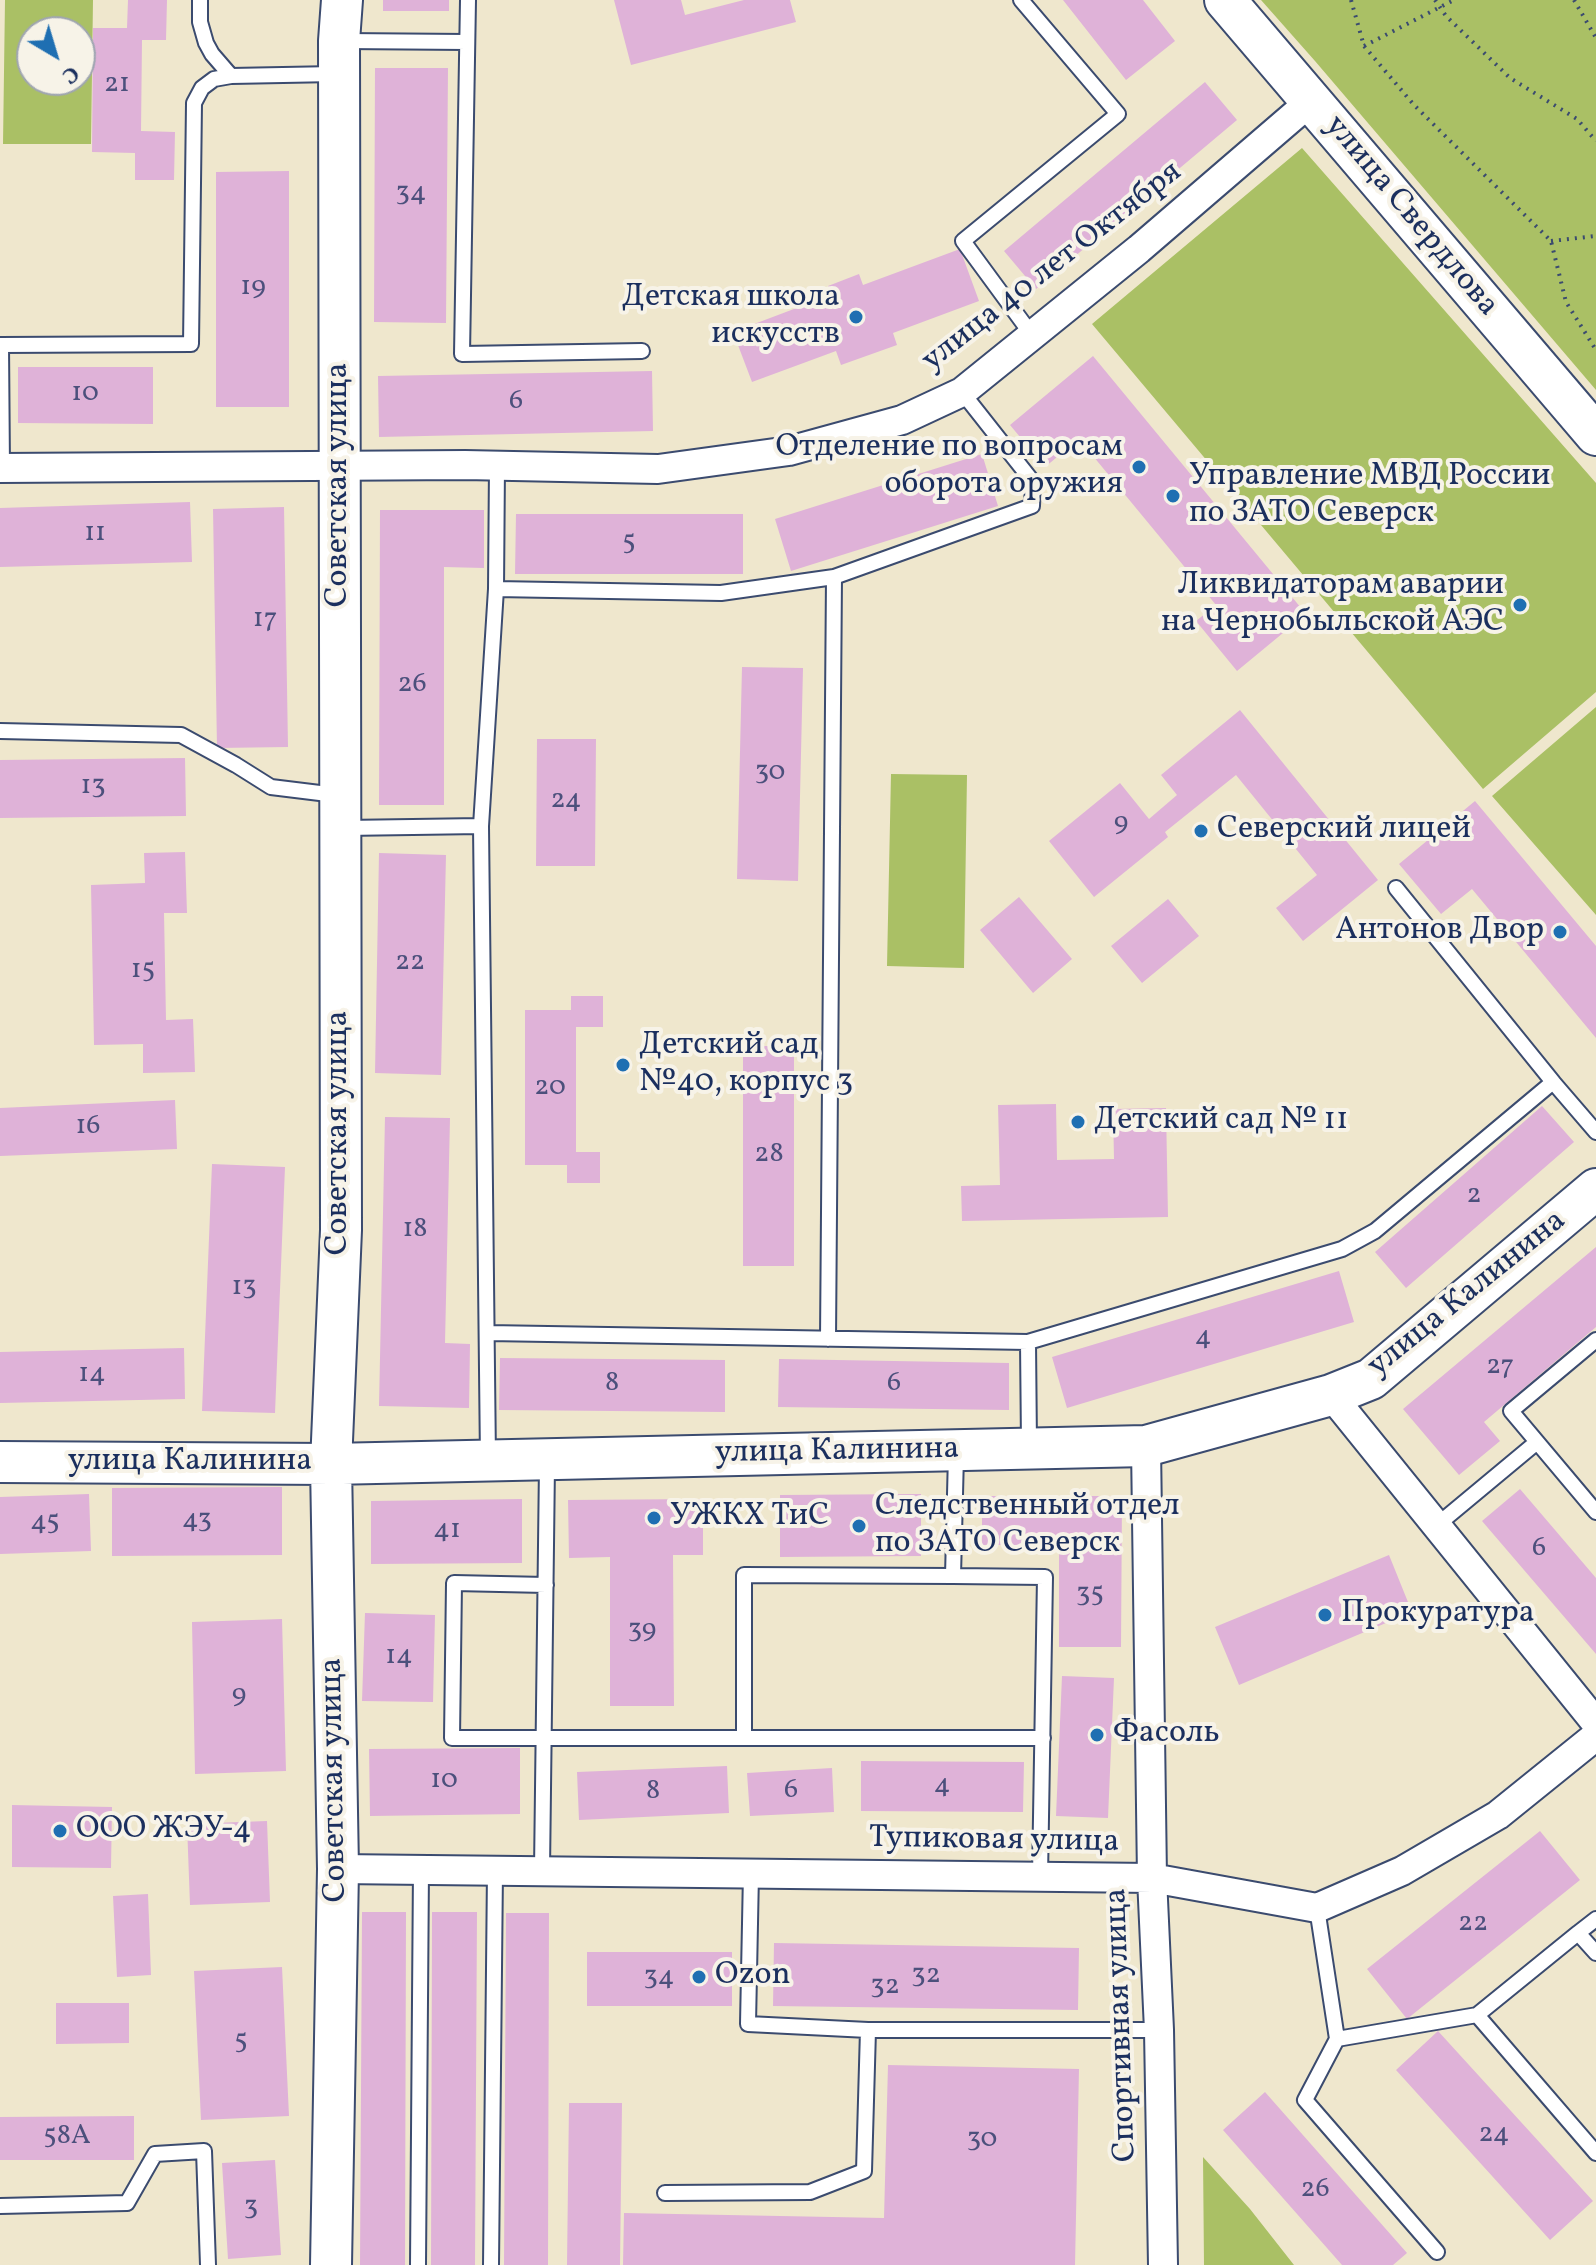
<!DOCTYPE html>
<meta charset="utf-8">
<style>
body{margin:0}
#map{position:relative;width:1596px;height:2265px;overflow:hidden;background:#efe7cd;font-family:Vollkorn,serif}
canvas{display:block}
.north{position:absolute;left:16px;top:16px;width:80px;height:80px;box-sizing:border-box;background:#f7f3e8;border:2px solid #9fa5b1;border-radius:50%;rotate:142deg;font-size:22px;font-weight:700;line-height:32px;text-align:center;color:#1b2f5e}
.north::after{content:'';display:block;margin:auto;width:28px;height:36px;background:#1f6fb2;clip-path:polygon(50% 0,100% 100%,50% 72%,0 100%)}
</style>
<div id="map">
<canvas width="1596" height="2265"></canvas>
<div class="north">С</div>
</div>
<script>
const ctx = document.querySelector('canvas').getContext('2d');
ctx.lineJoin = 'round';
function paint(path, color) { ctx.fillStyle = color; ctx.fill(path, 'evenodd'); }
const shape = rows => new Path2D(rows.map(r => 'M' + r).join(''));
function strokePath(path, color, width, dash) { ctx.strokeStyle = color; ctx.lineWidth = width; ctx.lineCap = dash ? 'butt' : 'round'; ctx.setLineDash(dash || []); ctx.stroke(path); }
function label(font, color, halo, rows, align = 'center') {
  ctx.font = font + ' Vollkorn,serif'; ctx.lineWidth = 8; ctx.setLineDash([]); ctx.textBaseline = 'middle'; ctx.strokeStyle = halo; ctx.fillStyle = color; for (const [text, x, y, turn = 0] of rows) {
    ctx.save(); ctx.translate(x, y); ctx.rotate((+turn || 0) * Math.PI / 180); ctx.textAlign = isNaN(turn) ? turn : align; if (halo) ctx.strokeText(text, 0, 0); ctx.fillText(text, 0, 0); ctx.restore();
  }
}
paint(shape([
 [5,0,93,0,91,144,3,144],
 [32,32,80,32,80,80,32,80],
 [1261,0,1596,0,1596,390,1315,61],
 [1302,148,1596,483,1596,692,1483,789,1092,324],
 [1596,707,1596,915,1492,796],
 [891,774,967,775,964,968,887,966],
 [1203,2157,1250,2209,1294,2265,1204,2265]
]), '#aac065');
paint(shape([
 [128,0,167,0,166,40,142,40,141,131,175,132,174,180,135,180,135,153,92,152,93,28,127,28],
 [383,0,449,0,449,11,383,11],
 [614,0,681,0,685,15,744,0,790,0,796,22,631,65],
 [1063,0,1143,0,1175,41,1126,80],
 [375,68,448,68,446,323,374,322],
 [1205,82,1237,120,1036,289,1004,251],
 [289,171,289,407,216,407,216,172],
 [960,249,979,301,893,333,897,345,841,365,836,351,752,382,733,332,831,295,828,286,859,274,863,285],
 [1093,356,1306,614,1237,671,1196,621,1216,605,1079,439,1045,467,1010,425],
 [18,367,153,367,153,424,18,423],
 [652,371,653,431,379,437,378,376],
 [982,454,998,506,791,571,775,519],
 [190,502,192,562,0,567,0,508],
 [284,507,288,747,217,748,213,509],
 [380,510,484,510,484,568,444,567,444,805,379,805],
 [516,514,743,514,743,574,515,574],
 [742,667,803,668,798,881,737,879],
 [1240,710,1378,880,1303,941,1276,908,1317,875,1236,775,1165,832,1168,837,1094,897,1049,841,1120,783,1149,819,1177,795,1161,775],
 [537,739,596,739,595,866,536,866],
 [185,758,186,816,0,818,0,760],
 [1475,801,1596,946,1596,1038,1472,889,1441,914,1399,864],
 [185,852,187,913,164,913,166,1020,193,1019,195,1072,143,1073,143,1044,94,1045,91,885,145,883,144,853],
 [379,853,446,855,441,1075,375,1073],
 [1019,897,1072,959,1033,993,980,930],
 [1168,899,1199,936,1142,983,1111,946],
 [571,996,603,996,603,1027,576,1027,576,1152,600,1152,600,1183,567,1183,567,1165,525,1165,525,1010,571,1010],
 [743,1046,794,1046,794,1266,743,1266],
 [175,1100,177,1149,0,1156,0,1108],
 [1056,1104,1057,1160,1114,1159,1113,1109,1166,1108,1168,1217,962,1221,961,1186,1000,1185,998,1105],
 [1542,1106,1574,1142,1406,1288,1375,1252],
 [385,1117,450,1118,445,1343,470,1344,469,1408,379,1406],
 [212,1164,285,1167,275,1413,202,1411],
 [1596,1247,1596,1327,1484,1422,1500,1441,1459,1475,1403,1409],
 [1339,1271,1354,1322,1067,1408,1052,1357],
 [184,1348,185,1399,0,1403,0,1352],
 [500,1358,725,1360,725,1412,499,1410],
 [779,1359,1009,1363,1009,1410,778,1407],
 [282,1487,282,1555,112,1556,112,1488],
 [1520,1489,1596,1578,1596,1654,1482,1521],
 [89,1494,91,1551,0,1554,0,1497],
 [921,1494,921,1556,780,1557,780,1495],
 [982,1496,1122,1496,1121,1647,1059,1647,1059,1545,982,1545],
 [522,1499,522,1563,371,1564,371,1501],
 [703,1499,703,1555,673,1555,674,1706,610,1706,610,1557,569,1558,568,1500],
 [1389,1555,1412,1612,1239,1685,1215,1627],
 [365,1613,435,1615,433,1702,362,1701],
 [282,1619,286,1771,195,1774,192,1622],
 [1062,1676,1114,1678,1108,1818,1056,1816],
 [520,1748,520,1814,370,1816,369,1749],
 [861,1761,1024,1762,1023,1812,861,1811],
 [727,1766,729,1813,579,1820,577,1772],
 [832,1768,834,1812,750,1816,747,1773],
 [12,1805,112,1807,111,1868,12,1867],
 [267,1821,270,1902,190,1905,187,1824],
 [1540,1831,1580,1880,1407,2019,1367,1969],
 [148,1894,151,1975,117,1977,113,1896],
 [362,1912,406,1912,405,2265,360,2265],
 [432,1912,477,1912,475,2265,431,2265],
 [506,1913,549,1913,548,2265,504,2265],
 [774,1943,1079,1948,1078,2010,773,2006],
 [587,1952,732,1952,732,2006,587,2006],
 [282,1967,289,2116,201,2120,194,1971],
 [56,2003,129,2003,129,2043,56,2044],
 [1438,2031,1593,2201,1550,2240,1396,2070],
 [888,2065,1079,2069,1075,2265,623,2265,624,2213,884,2218],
 [1265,2092,1407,2253,1393,2265,1342,2265,1223,2130],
 [569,2103,622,2103,620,2265,567,2265],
 [134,2116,134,2160,0,2160,0,2117],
 [275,2160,281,2255,228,2259,222,2163]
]), '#dfb2d8');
const lane = shape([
 [200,0,200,22,206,43,212,54,231,76,335,74],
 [468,0,462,354,642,351],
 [1021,0,1118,114,963,241,1032,335],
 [343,41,467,42],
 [2,468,1,345,191,344,194,103,202,88,214,79,231,76],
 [496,589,721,593,834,577],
 [0,731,181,735,236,765,271,787,336,795],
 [481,826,496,589,497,465],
 [344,828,481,826,488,1460],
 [1396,888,1553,1082],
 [488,1333,1028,1342,1029,1445],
 [828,1339,834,577,1032,506,1033,482,962,392],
 [1596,1340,1511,1411,1596,1512],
 [1028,1342,1342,1249,1375,1231,1553,1082,1596,1132],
 [956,1454,953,1576,1045,1577,1040,1877],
 [1436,1526,1537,1442],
 [546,1585,454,1583,452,1738,1043,1738],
 [744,1736,744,1575,953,1576],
 [542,1870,547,1464],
 [751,1873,748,2024,868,2030],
 [1317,1908,1337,2039,1477,2015,1596,2153],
 [1596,1919,1578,1933,1596,1953],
 [1477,2015,1578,1933],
 [1337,2039,1305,2100,1437,2252],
 [665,2193,810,2192,864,2171,868,2030,1159,2030],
 [0,2206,127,2203,155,2154,204,2151,208,2265],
 [418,2265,421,1868],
 [491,2265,495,1870]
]);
const street = shape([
 [0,468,465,465,658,469,789,451,902,420,962,392,1139,249,1311,101],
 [1331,1395,1596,1723],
 [1146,1446,1152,1878,1159,2030,1163,2265],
 [338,1869,1152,1878,1317,1908,1402,1871,1498,1815,1596,1736]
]);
const secondary = shape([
 [1225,0,1596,435],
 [0,1462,331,1464,1146,1446,1331,1395,1371,1379,1596,1189],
 [331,2265,338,1869,331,1464,341,1230,339,41,342,0]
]);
strokePath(lane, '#3b4b6f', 18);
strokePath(street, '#3b4b6f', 32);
strokePath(secondary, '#3b4b6f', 44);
strokePath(shape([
 [1351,0,1364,46,1414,105,1551,241,1566,302,1596,350],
 [1435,0,1446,16,1510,78,1577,119,1596,141],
 [1574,0,1596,38],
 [1364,46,1454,0],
 [1551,241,1596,236]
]), '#3b4b6f', 4, [2, 6]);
strokePath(lane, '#fff', 14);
strokePath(street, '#fff', 28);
strokePath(secondary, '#fff', 40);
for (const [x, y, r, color] of [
 [856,317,8,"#1f6fb2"],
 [1139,467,8,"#1f6fb2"],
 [1173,496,8,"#1f6fb2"],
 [1520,605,8,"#1f6fb2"],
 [1201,831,8,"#1f6fb2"],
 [1560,932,8,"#1f6fb2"],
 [623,1065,8,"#1f6fb2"],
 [1078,1122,8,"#1f6fb2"],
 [654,1518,8,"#1f6fb2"],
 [859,1526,8,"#1f6fb2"],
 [1325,1615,8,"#1f6fb2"],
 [1097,1735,8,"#1f6fb2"],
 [60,1831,8,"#1f6fb2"],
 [699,1977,8,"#1f6fb2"]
]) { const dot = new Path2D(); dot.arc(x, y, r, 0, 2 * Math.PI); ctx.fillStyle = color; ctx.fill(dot); strokePath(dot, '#f7f3e8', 3); }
label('28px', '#4c507c', null, [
 ["21",117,86],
 ["34",411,195],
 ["19",253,289],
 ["10",85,395],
 ["6",516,403],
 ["11",95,535],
 ["5",629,544],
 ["17",265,621],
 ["26",412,686],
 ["30",770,774],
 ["13",93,788],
 ["24",566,802],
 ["9",1121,825],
 ["22",410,964],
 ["15",143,972],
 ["20",550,1089],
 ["16",88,1128],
 ["28",769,1156],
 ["2",1474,1197],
 ["18",415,1231],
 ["13",244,1289],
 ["4",1203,1339],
 ["27",1500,1368],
 ["14",92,1376],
 ["8",612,1385],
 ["6",894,1385],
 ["43",197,1522],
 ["45",45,1524],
 ["41",447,1532],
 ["6",1539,1550],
 ["35",1090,1596],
 ["39",642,1632],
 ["14",399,1658],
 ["9",239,1697],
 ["10",444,1782],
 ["4",942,1787],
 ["6",791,1792],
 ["8",653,1793],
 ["22",1473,1925],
 ["32",926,1977],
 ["34",659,1979],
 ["32",885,1988],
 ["5",241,2043],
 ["24",1494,2136],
 ["58А",67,2138],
 ["30",982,2141],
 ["26",1315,2191],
 ["3",251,2209]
]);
label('32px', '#1b2f5e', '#f7f3e8', [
 ["улица Свердлова",1410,217,50],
 ["улица 40 лет Октября",1053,268,-38],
 ["Советская улица",340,485,-90],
 ["Советская улица",340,1133,-90],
 ["улица Калинина",1468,1295,-39],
 ["улица Калинина",837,1453,-1],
 ["улица Калинина",190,1463],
 ["Советская улица",336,1780,-91],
 ["Тупиковая улица",994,1842,1],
 ["Спортивная улица",1123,2025,-92]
]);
label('32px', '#1b2f5e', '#f7f3e8', [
 ["Детская школа",840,299,"right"],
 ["искусств",840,336,"right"],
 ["Отделение по вопросам",1123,449,"right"],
 ["оборота оружия",1123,486,"right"],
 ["Управление МВД России",1189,478],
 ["по ЗАТО Северск",1189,515],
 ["Ликвидаторам аварии",1504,587,"right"],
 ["на Чернобыльской АЭС",1504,624,"right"],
 ["Северский лицей",1217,831],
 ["Антонов Двор",1544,932,"right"],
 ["Детский сад",639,1047],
 ["№40, корпус 3",639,1084],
 ["Детский сад № 11",1094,1122],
 ["Следственный отдел",875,1508],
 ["по ЗАТО Северск",875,1545],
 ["УЖКХ ТиС",670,1518],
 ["Прокуратура",1341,1615],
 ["Фасоль",1113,1735],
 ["ООО ЖЭУ-4",76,1831],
 ["Ozon",715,1977]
], 'left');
</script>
